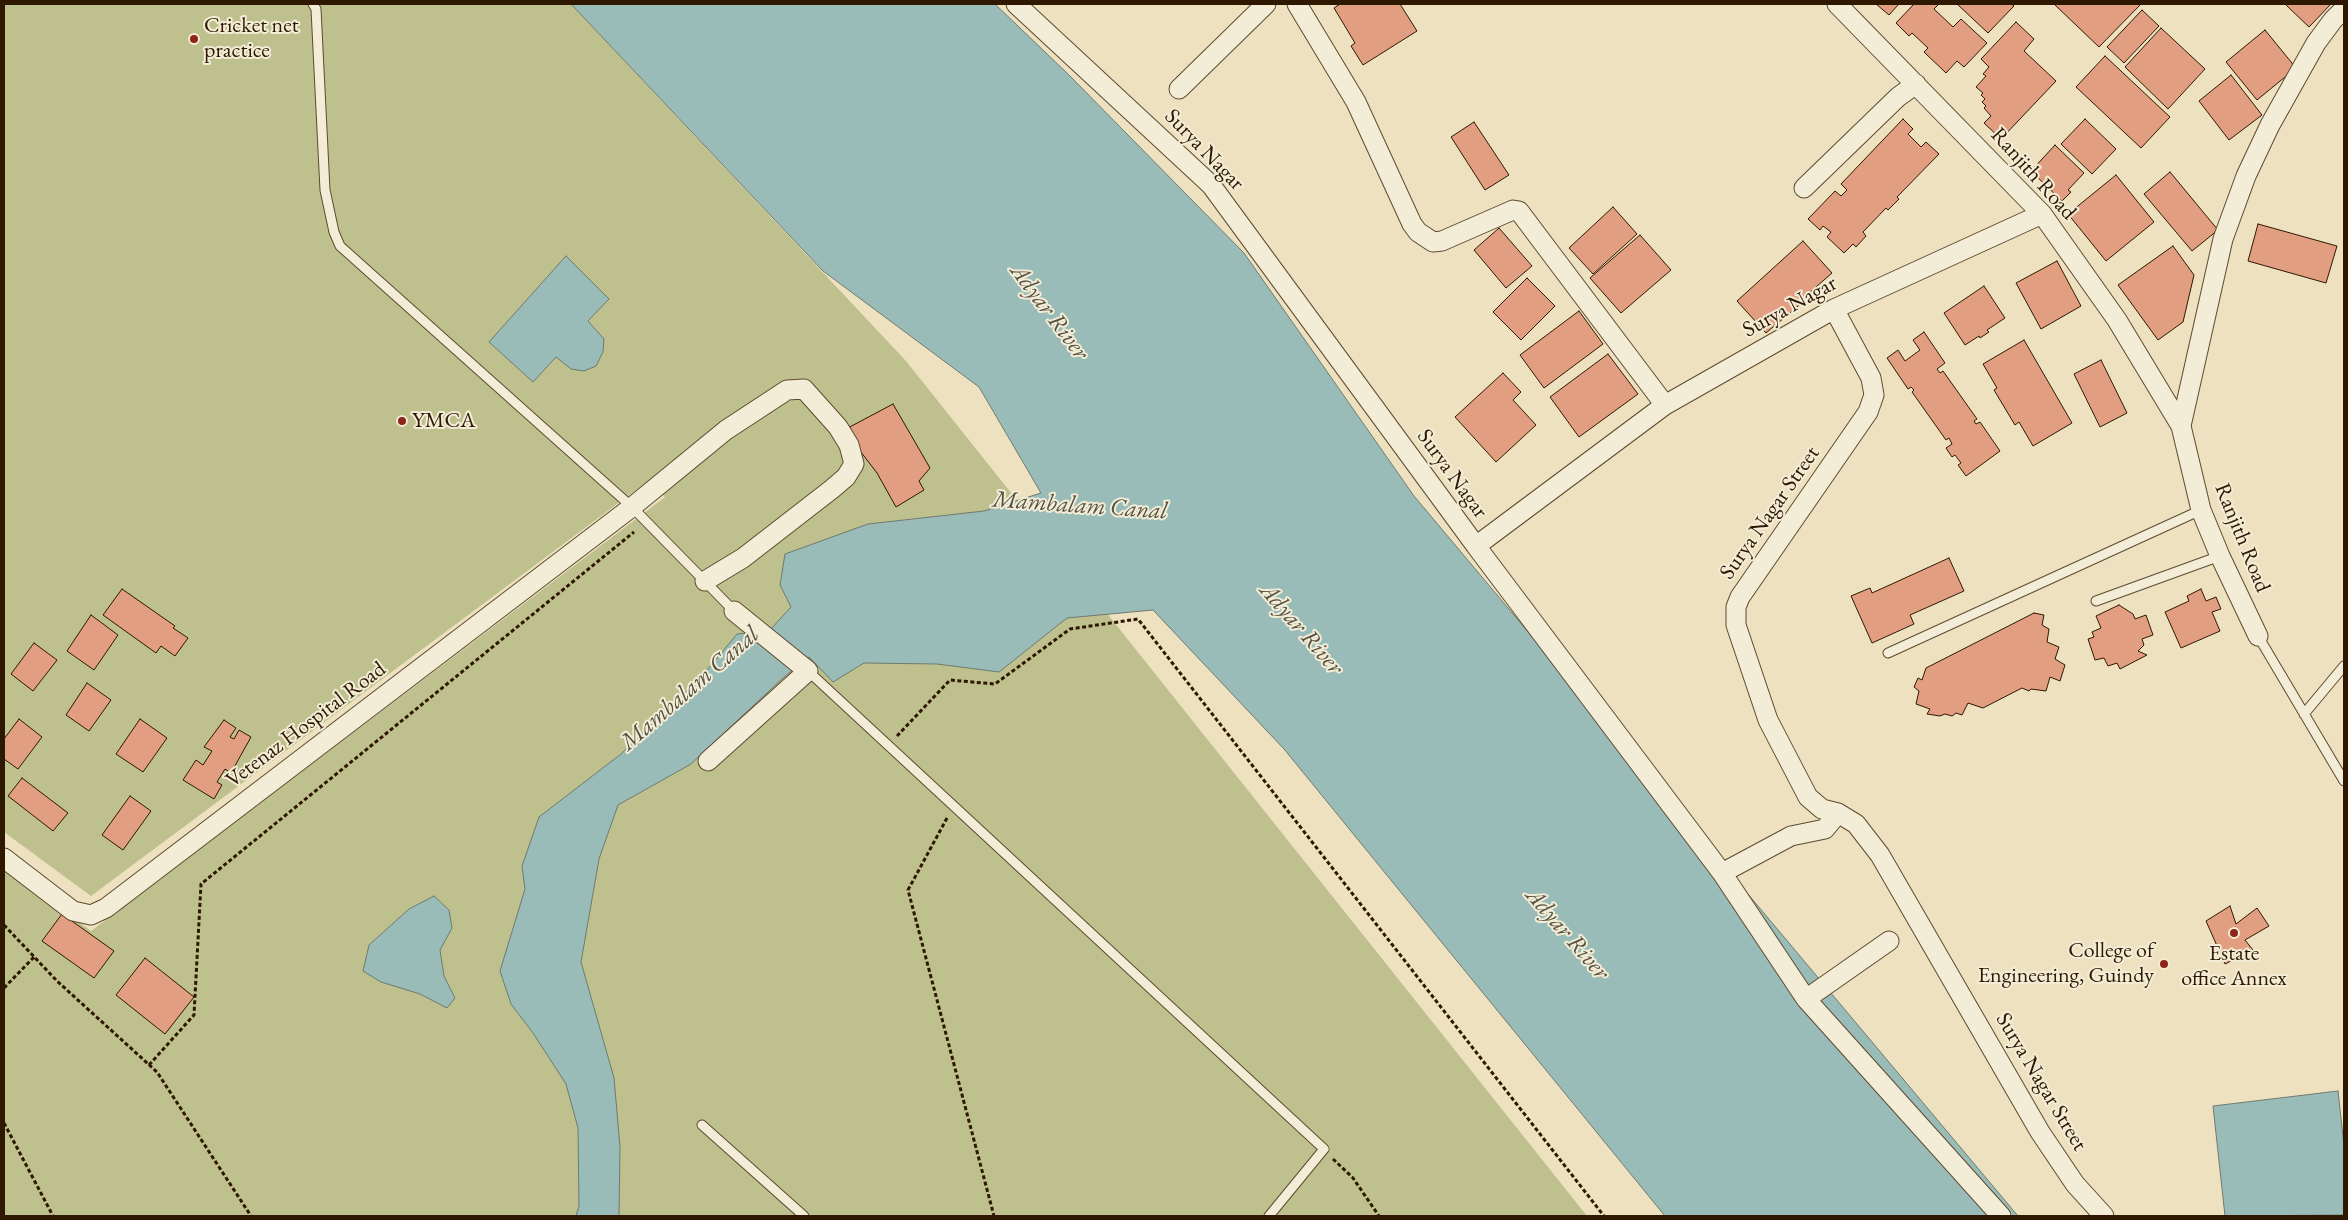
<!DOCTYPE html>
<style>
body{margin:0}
#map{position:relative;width:2348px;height:1220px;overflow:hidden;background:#ede1c0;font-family:"EB Garamond",serif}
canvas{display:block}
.frame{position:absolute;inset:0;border:5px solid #2e1800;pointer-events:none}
</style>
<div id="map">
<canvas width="2348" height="1220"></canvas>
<div class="frame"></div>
</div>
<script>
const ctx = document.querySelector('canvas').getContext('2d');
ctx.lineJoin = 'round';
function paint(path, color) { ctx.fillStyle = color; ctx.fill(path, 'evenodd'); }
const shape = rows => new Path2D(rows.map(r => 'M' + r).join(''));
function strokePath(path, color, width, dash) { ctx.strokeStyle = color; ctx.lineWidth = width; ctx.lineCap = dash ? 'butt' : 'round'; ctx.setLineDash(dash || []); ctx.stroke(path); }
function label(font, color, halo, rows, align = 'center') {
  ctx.font = font + ' "EB Garamond",serif'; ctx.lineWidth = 4; ctx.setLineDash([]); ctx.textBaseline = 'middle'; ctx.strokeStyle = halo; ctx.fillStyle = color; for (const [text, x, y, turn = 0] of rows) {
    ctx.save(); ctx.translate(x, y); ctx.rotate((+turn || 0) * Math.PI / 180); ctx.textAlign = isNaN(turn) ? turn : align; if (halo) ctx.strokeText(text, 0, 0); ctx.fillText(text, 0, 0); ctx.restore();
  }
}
paint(shape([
 [4,4,571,4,906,361,1587,1216,4,1216,4,867,91,931,665,497,648,481,91,896,4,832]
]), '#bec18e');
const water = shape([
 [571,4,995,4,1069,75,1244,253,1414,496,2018,1216,1665,1216,1284,749,1153,610,1067,618,999,672,937,664,864,663,833,682,809,657,784,677,691,764,618,805,599,859,581,962,614,1078,620,1147,619,1216,576,1216,579,1206,578,1128,566,1084,533,1033,511,1004,500,971,525,889,522,866,539,817,621,754,703,675,737,634,770,630,791,607,780,585,785,554,868,524,984,511,1041,493,979,387,823,271,571,4],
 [566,256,609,299,588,321,604,339,603,352,596,366,584,371,571,369,556,357,533,382,489,342,566,256],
 [434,896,449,910,452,928,440,950,444,976,455,998,447,1008,420,994,381,982,363,971,369,945,409,909,434,896],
 [2338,1091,2344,1146,2344,1215,2225,1216,2213,1106,2338,1091]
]);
paint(water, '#9abcb8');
strokePath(water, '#6f7a6e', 1);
const building = shape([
 [1340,4,1400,4,1417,31,1363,65,1351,46,1355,43,1334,8,1340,4],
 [1876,4,1897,4,1898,5,1889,15,1876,4],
 [1914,4,1939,4,1934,9,1953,27,1961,19,1987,43,1964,67,1957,61,1946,73,1924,52,1928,48,1912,33,1909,36,1896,23,1914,4],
 [1957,4,2011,4,2014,6,1988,33,1957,4],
 [2054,4,2141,4,2099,47,2054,4],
 [2285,4,2331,4,2309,27,2285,4],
 [2142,10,2159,26,2124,63,2107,47,2142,10],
 [2016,22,2034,39,2024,51,2056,81,2001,139,1984,123,1991,116,1984,108,1986,106,1982,102,1985,99,1981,95,1983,93,1976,87,1986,76,1983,74,1989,67,1981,59,2016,22],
 [2161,28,2205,69,2168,109,2125,67,2161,28],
 [2265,30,2296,68,2257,100,2226,62,2265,30],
 [2105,56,2170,117,2141,148,2076,87,2105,56],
 [2231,75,2262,115,2229,140,2199,101,2231,75],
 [1903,119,1913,129,1908,134,1921,147,1926,142,1939,154,1897,197,1899,199,1888,210,1886,208,1863,232,1866,236,1856,247,1853,244,1844,253,1827,237,1831,232,1823,226,1820,230,1808,219,1835,191,1841,196,1847,190,1841,184,1903,119],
 [2085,119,2116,149,2092,174,2061,144,2085,119],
 [1474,122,1509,175,1485,190,1451,137,1474,122],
 [2055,145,2084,173,2068,190,2071,192,2062,201,2031,171,2055,145],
 [2170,172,2218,230,2192,251,2144,194,2170,172],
 [2116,175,2154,222,2106,261,2068,214,2116,175],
 [1613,207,1637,234,1593,274,1569,248,1613,207],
 [2258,224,2337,246,2326,283,2248,261,2258,224],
 [1499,228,1532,266,1506,288,1474,250,1499,228],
 [1640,235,1671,270,1621,313,1590,278,1640,235],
 [1803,241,1832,273,1808,294,1810,296,1766,333,1737,301,1803,241],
 [2173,246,2194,275,2183,322,2158,340,2118,285,2173,246],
 [2057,261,2081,306,2041,329,2016,283,2057,261],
 [1527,278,1555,306,1521,340,1493,312,1527,278],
 [1984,286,2005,318,1987,330,1989,332,1980,338,1979,336,1965,345,1944,313,1984,286],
 [1579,311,1603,344,1544,388,1520,355,1579,311],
 [1924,332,1945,363,1937,369,1940,373,1943,371,1977,419,1974,421,1976,424,1980,422,2000,451,1966,476,1958,465,1961,463,1955,455,1952,457,1946,448,1952,444,1949,438,1946,440,1912,392,1914,390,1911,387,1908,389,1887,358,1898,350,1905,361,1920,350,1913,340,1924,332],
 [2024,340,2072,423,2033,446,2019,422,2015,425,1994,390,1997,388,1983,364,2024,340],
 [1608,354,1638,394,1579,437,1550,397,1608,354],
 [2101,360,2127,413,2100,427,2074,374,2101,360],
 [1503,373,1521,392,1513,400,1536,425,1496,462,1455,417,1503,373],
 [893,404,930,468,919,481,924,490,896,507,877,473,844,430,893,404],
 [1949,558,1964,591,1910,615,1914,624,1872,643,1851,596,1870,588,1872,593,1949,558],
 [122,589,175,626,173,628,188,638,175,656,161,646,156,653,103,615,122,589],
 [2201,589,2206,601,2216,597,2221,609,2212,612,2220,631,2181,648,2165,612,2189,601,2187,596,2201,589],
 [2119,605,2133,614,2135,619,2146,615,2153,635,2142,639,2144,645,2138,651,2147,655,2120,669,2117,663,2108,666,2104,658,2095,660,2088,639,2094,637,2092,632,2101,628,2096,616,2119,605],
 [2034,613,2044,615,2042,625,2049,629,2047,642,2059,647,2055,659,2065,665,2060,681,2050,677,2046,691,2031,689,2029,691,2022,688,1983,708,1968,703,1962,715,1956,713,1952,716,1945,714,1940,716,1927,714,1930,709,1916,704,1919,691,1914,687,1918,678,1922,680,1926,668,2034,613],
 [91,615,118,635,94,670,67,651,91,615],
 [34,643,57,660,33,691,11,674,34,643],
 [87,683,111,700,89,731,66,715,87,683],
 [19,719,42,737,18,769,4,759,4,739,19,719],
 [140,719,167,738,143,772,116,754,140,719],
 [224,720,236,728,230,737,234,739,239,730,251,737,231,773,225,769,217,782,222,785,214,799,183,780,196,760,203,765,212,751,204,747,224,720],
 [22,778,68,813,53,831,8,796,22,778],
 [130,796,151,811,123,850,102,835,130,796],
 [2230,906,2236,924,2257,908,2269,926,2245,940,2253,950,2225,964,2206,921,2230,906],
 [62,914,114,951,94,978,42,941,62,914],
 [145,958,194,997,165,1034,116,995,145,958]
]);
paint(building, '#e29e81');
strokePath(building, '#2e1800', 1);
const lane = shape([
 [313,4,316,9,325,190,334,232,340,246,632,507,734,611],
 [2096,601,2220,556],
 [2258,636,2344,781],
 [1888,653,2201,510],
 [808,671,1324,1149,1269,1216],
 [2304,714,2344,666],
 [702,1125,804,1216]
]);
const street = shape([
 [1016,4,1211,185,1476,546,1665,405,1834,309,2042,214],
 [1297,4,1356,102,1412,224,1418,232,1433,242,1442,241,1513,210,1519,211,1665,405],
 [1837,4,2042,214,2117,320,2181,426,2201,510,2220,556,2258,636],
 [1179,89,1266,4],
 [1804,188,1898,97,1916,84],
 [1834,309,1871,378,1874,395,1868,412,1740,597,1736,607,1736,625,1768,720,1808,797,1822,809,1838,813,1856,824,1880,855,2040,1132,2075,1184,2104,1216],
 [2181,426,2223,239,2246,176,2270,125,2316,43,2333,20,2344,9],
 [1476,546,1722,873,1806,999,2001,1216],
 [708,761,808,671,734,611],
 [4,858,73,911,91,915,106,908,632,507,726,430,787,390,804,389,838,427,849,445,854,464,846,477,832,489,743,558,705,581],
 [1722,873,1791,836,1825,829,1838,813],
 [1806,999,1889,941]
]);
strokePath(lane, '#5e4a30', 11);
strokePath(street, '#5e4a30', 21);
strokePath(shape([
 [897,736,950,680,995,684,1070,629,1138,619,1604,1216],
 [947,818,908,890,994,1216],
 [4,925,57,981,157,1072,251,1216],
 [4,988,34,957],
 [149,1065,194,1015,201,884,634,532],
 [4,1123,53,1216],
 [1333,1159,1353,1178,1379,1216]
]), '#2e1800', 3, [4, 2.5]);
strokePath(lane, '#f3ecd6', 9);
strokePath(street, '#f3ecd6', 19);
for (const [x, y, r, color] of [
 [194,39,5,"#8f2418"],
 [402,421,5,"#8f2418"],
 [2234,933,5,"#8f2418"],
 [2164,964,5,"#8f2418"]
]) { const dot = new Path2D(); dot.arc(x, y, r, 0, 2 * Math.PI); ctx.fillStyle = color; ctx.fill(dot); strokePath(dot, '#f3ecd6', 2); }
label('22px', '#2e1800', '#f3ecd6', [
 ["Cricket net",204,26],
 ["practice",204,51],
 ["YMCA",412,421],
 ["College of",2154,951,"right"],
 ["Engineering, Guindy",2154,976,"right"],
 ["Estate",2234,954,"center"],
 ["office Annex",2234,979,"center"]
], 'left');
label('22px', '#2e1800', '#f3ecd6', [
 ["Surya Nagar",1204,150,46],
 ["Ranjith Road",2033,174,48],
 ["Surya Nagar",1790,307,-29],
 ["Surya Nagar",1452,474,54],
 ["Surya Nagar Street",1770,513,-55],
 ["Ranjith Road",2242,538,68],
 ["Vetenaz Hospital Road",306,725,-37],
 ["Surya Nagar Street",2041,1082,59]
]);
label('italic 24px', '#545140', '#f3ecd6', [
 ["Adyar River",1049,312,53],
 ["Mambalam Canal",1080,506,4],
 ["Adyar River",1301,629,49],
 ["Mambalam Canal",690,689,-41],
 ["Adyar River",1567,934,49]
]);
</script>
